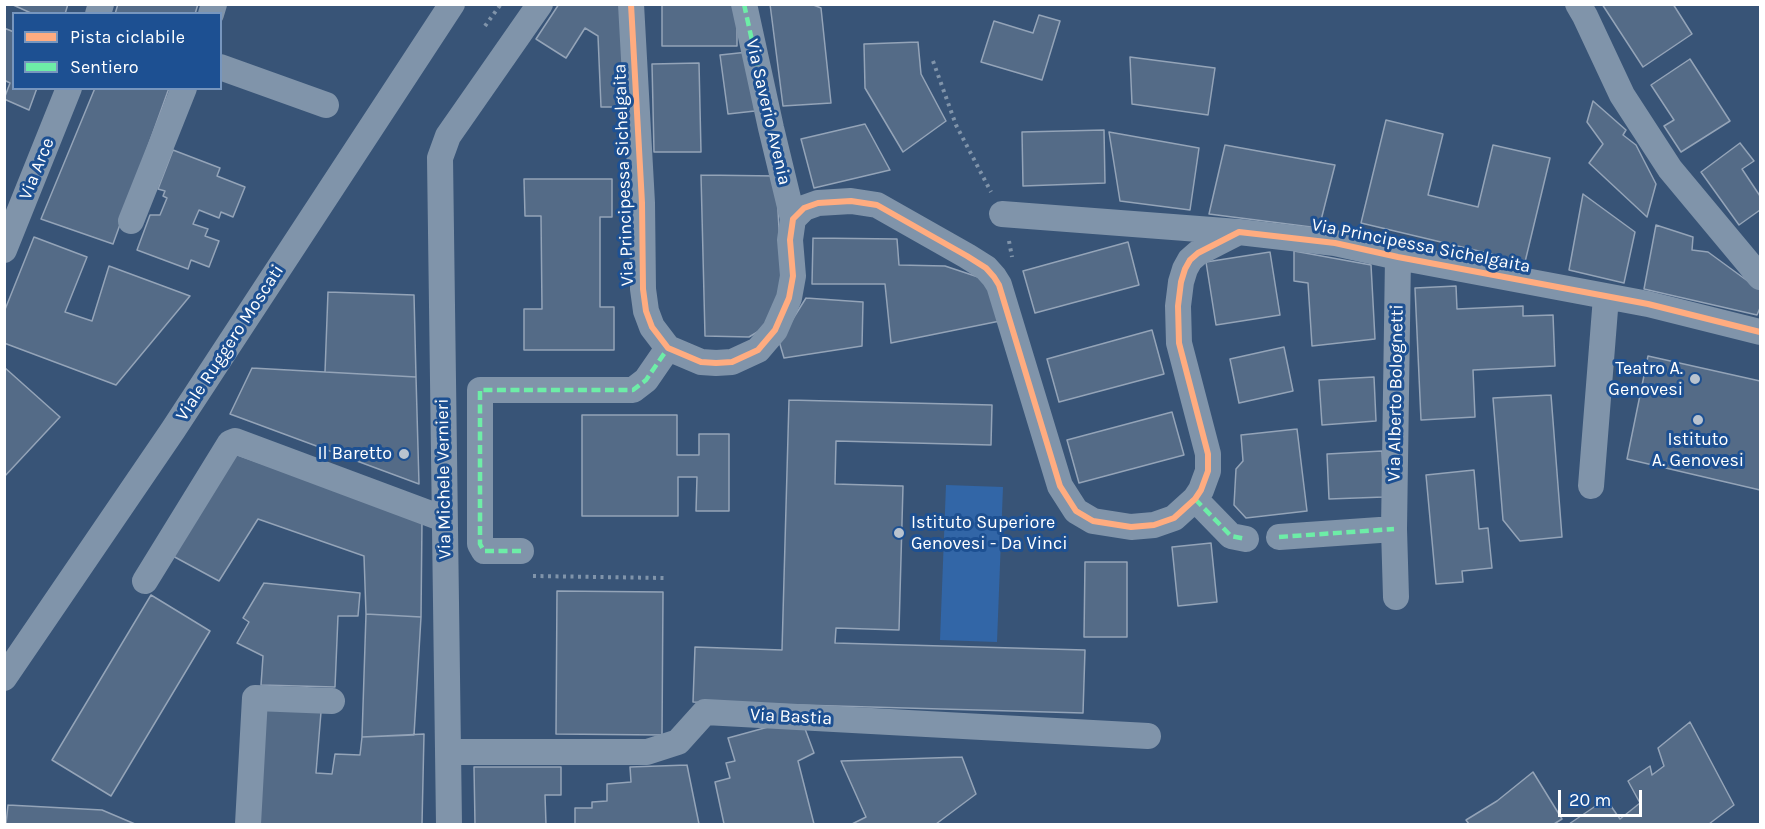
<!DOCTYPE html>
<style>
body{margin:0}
#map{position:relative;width:1765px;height:829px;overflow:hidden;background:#385477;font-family:Karla,sans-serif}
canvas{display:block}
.frame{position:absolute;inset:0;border:6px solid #fff;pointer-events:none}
.legend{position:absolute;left:12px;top:12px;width:210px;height:78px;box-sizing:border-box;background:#1d5092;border:2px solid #7796be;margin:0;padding:8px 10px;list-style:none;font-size:18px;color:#fff}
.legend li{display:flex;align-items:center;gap:12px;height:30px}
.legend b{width:30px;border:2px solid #7796be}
.scale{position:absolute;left:1558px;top:790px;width:84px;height:27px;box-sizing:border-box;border:3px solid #fff;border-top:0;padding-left:8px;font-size:18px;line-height:21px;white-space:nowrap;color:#fff;-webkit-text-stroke:4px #1d5092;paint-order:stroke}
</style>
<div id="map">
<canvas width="1765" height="829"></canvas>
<div class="frame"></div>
<ul class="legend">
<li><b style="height:8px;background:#ffac80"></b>Pista ciclabile</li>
<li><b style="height:8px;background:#6deda7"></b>Sentiero</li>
</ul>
<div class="scale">20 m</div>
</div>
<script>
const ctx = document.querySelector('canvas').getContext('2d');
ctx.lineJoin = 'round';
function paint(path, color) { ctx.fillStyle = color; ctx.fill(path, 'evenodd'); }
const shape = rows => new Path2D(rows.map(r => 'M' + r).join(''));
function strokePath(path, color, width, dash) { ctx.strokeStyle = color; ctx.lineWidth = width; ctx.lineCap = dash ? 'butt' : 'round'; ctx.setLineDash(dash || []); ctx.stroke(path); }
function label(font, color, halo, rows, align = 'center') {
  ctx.font = font + ' Karla,sans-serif'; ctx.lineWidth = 6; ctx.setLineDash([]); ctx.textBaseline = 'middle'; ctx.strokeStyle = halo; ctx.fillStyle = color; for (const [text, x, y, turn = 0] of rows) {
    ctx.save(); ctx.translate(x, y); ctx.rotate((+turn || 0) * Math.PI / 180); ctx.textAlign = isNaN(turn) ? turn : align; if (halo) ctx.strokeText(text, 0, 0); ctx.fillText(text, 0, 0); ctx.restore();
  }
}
paint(shape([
 [946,485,1003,487,997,642,940,640]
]), '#3266a7');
const building = shape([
 [11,4,68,4,65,14,33,14,11,4],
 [118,4,198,4,195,14,115,14,118,4],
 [559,4,624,4,627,107,601,107,598,36,585,28,566,58,536,39,559,4],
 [662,4,737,4,737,46,662,46,662,4],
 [770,4,811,4,821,8,831,103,783,106,770,4],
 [1602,4,1673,4,1692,34,1643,67,1602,4],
 [1039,15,1060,21,1042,80,981,62,994,21,1033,33,1039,15],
 [4,28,14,32,14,88,37,88,29,110,4,99,10,83,4,80,4,28],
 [918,42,921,74,946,121,903,152,865,88,864,44,918,42],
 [748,52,755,111,728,114,720,55,748,52],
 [1130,57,1215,68,1208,115,1132,104,1130,57],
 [1690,59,1730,121,1681,152,1664,126,1674,120,1651,85,1690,59],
 [699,63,701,152,654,152,652,64,699,63],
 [95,88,169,88,113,244,41,219,95,88],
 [1593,101,1626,130,1623,135,1636,145,1656,184,1647,217,1589,163,1603,144,1587,122,1593,101],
 [1386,120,1443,134,1428,195,1478,207,1493,145,1550,158,1525,262,1361,223,1386,120],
 [865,124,890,170,814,188,801,139,865,124],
 [1104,130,1105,183,1023,186,1022,132,1104,130],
 [1109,132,1199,148,1190,210,1120,201,1109,132],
 [1740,143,1754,161,1742,169,1760,196,1760,210,1739,225,1701,172,1740,143],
 [1225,145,1335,165,1319,228,1209,214,1225,145],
 [173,150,220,168,217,176,245,187,233,217,221,212,219,218,199,210,193,224,208,229,205,236,219,241,209,267,191,260,188,269,137,250,150,215,160,215,167,198,163,196,165,191,158,189,173,150],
 [701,175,776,176,782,281,769,325,749,337,705,336,701,175],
 [524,179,612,179,612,217,600,217,600,307,614,307,614,350,524,350,524,309,542,309,541,216,525,216,524,179],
 [1583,194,1635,232,1624,283,1569,270,1583,194],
 [1656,225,1693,237,1692,250,1708,252,1760,290,1760,308,1757,315,1644,289,1656,225],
 [34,237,87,257,65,312,92,321,109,266,190,296,116,385,4,343,4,312,34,237],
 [813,238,897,239,899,265,945,266,987,280,1000,321,891,343,885,284,812,284,813,238],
 [1128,242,1139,285,1035,313,1023,271,1128,242],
 [1294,251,1371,265,1375,339,1312,346,1308,283,1294,281,1294,251],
 [1270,252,1280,315,1216,325,1206,262,1270,252],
 [1456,286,1457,309,1523,306,1523,316,1553,315,1555,366,1473,370,1475,417,1421,420,1415,288,1456,286],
 [328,292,414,295,416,377,325,372,328,292],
 [806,298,863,302,862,346,784,358,779,341,806,298],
 [1152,330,1164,374,1059,402,1047,359,1152,330],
 [1284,347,1293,391,1239,403,1230,359,1284,347],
 [1648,356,1760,381,1760,490,1627,459,1648,356],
 [4,367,60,417,4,477,4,367],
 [252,368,416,377,419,484,230,414,252,368],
 [1374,377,1376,421,1322,425,1319,380,1374,377],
 [1551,395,1562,537,1520,541,1503,520,1493,398,1551,395],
 [789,400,992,405,991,445,836,441,835,484,903,486,899,630,836,628,835,643,1085,650,1083,713,693,702,695,647,782,650,789,400],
 [1172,412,1184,455,1079,483,1067,440,1172,412],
 [582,415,677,415,677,455,699,455,699,434,729,434,729,511,696,511,697,477,678,477,678,516,582,516,582,415],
 [1297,429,1307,511,1246,518,1234,505,1236,469,1243,461,1241,435,1297,429],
 [1382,451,1384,497,1329,499,1327,454,1382,451],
 [235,454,422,520,421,617,366,614,364,556,258,519,219,581,171,555,235,454],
 [1474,470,1479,529,1488,528,1492,568,1462,571,1463,582,1436,584,1426,475,1474,470],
 [1211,543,1217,602,1178,606,1172,547,1211,543],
 [1085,562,1127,562,1127,637,1084,637,1085,562],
 [264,583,360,593,358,616,338,616,335,687,261,685,263,656,237,643,249,622,243,618,264,583],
 [557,591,663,592,662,735,556,734,557,591],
 [151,595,210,631,111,796,52,760,151,595],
 [366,614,421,617,414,735,362,737,366,614],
 [264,706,321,712,316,773,332,774,335,754,360,755,362,737,424,734,422,824,257,824,264,706],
 [801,718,814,753,798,761,814,824,724,824,715,782,730,778,726,763,735,761,728,738,801,718],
 [1690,722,1734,805,1709,824,1569,824,1606,799,1620,819,1640,803,1628,781,1650,766,1652,775,1664,766,1658,748,1690,722],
 [962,757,976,794,936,824,852,824,866,817,841,761,962,757],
 [687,765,699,824,575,824,575,808,592,808,592,802,607,801,607,784,631,782,630,767,687,765],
 [474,767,561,767,561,795,545,795,546,824,475,824,474,767],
 [1533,772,1562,819,1554,824,1469,824,1466,820,1497,801,1533,772],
 [8,805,102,810,135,824,6,824,8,805]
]);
paint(building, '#546b87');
strokePath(building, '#94a4b8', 1.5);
strokePath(shape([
 [485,26,501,4],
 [933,61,956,125,991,192],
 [1009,241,1012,257],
 [533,576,664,578]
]), '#8094aa', 4, [3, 4.5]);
strokePath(shape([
 [631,4,642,203,643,289,646,311,652,327,668,348,701,362,716,363,732,362,758,350,775,330,789,298,793,276,790,240,793,219,804,208,818,203,851,201,877,205,967,256,986,268,994,277,999,285,1060,486,1076,511,1093,521,1131,527,1154,525,1174,518,1195,499,1201,490,1208,471,1208,454,1179,343,1178,306,1181,282,1185,269,1190,260,1198,253,1239,232,1335,243,1398,257,1648,304,1760,332],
 [744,4,771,128,793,219],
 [1578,4,1585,16,1622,95,1670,169,1760,277],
 [98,14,101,4],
 [211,14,214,4],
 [220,67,326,105],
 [1002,214,1238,232],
 [131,221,184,88],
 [4,250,69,88],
 [1591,486,1606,297],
 [1195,499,1231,536,1246,539],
 [1279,537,1394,529],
 [521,551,484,551,480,544,480,390,633,390,646,380,668,348],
 [145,581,230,443,235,441,444,519],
 [1396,597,1394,529,1398,257],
 [4,678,173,430,452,4],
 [449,752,647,752,678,742,705,712,1148,736],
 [248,824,255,698,332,701],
 [449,824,440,158,448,136,540,4]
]), '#8094aa', 26);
strokePath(shape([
 [744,4,771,128],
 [1195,499,1231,536,1246,539],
 [1279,537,1394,529],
 [521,551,484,551,480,544,480,390,633,390,646,380,668,348]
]), '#6deda7', 4.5, [9, 4.5]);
strokePath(shape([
 [631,4,642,203,643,289,646,311,652,327,668,348,701,362,716,363,732,362,758,350,775,330,789,298,793,276,790,240,793,219,804,208,818,203,851,201,877,205,967,256,986,268,994,277,999,285,1060,486,1076,511,1093,521,1131,527,1154,525,1174,518,1195,499,1201,490,1208,471,1208,454,1179,343,1178,306,1181,282,1185,269,1190,260,1198,253,1239,232,1335,243,1398,257,1648,304,1760,332]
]), '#ffac80', 6);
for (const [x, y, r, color] of [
 [1695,379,6,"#b9c3cf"],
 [1698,420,6,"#b9c3cf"],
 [404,454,6,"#b9c3cf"],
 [899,533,6,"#b9c3cf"]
]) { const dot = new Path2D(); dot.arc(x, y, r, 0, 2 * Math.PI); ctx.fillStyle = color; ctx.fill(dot); strokePath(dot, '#1d5092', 2); }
label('18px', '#fff', '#1d5092', [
 ["Via Saverio Avenia",768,112,77],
 ["Via Arce",37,169,-68],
 ["Via Principessa Sichelgaita",624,175,-92],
 ["Via Principessa Sichelgaita",1421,246,11],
 ["Viale Ruggero Moscati",230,343,-57],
 ["Via Alberto Bolognetti",1396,393,-89],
 ["Via Michele Vernieri",444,479,-91],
 ["Via Bastia",791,717,3]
]);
label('18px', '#fff', '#1d5092', [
 ["Teatro A.",1683,369],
 ["Genovesi",1683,390],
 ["Istituto",1698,440,"center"],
 ["A. Genovesi",1698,461,"center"],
 ["Il Baretto",392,454],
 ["Istituto Superiore",911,523,"left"],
 ["Genovesi - Da Vinci",911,544,"left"]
], 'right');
</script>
